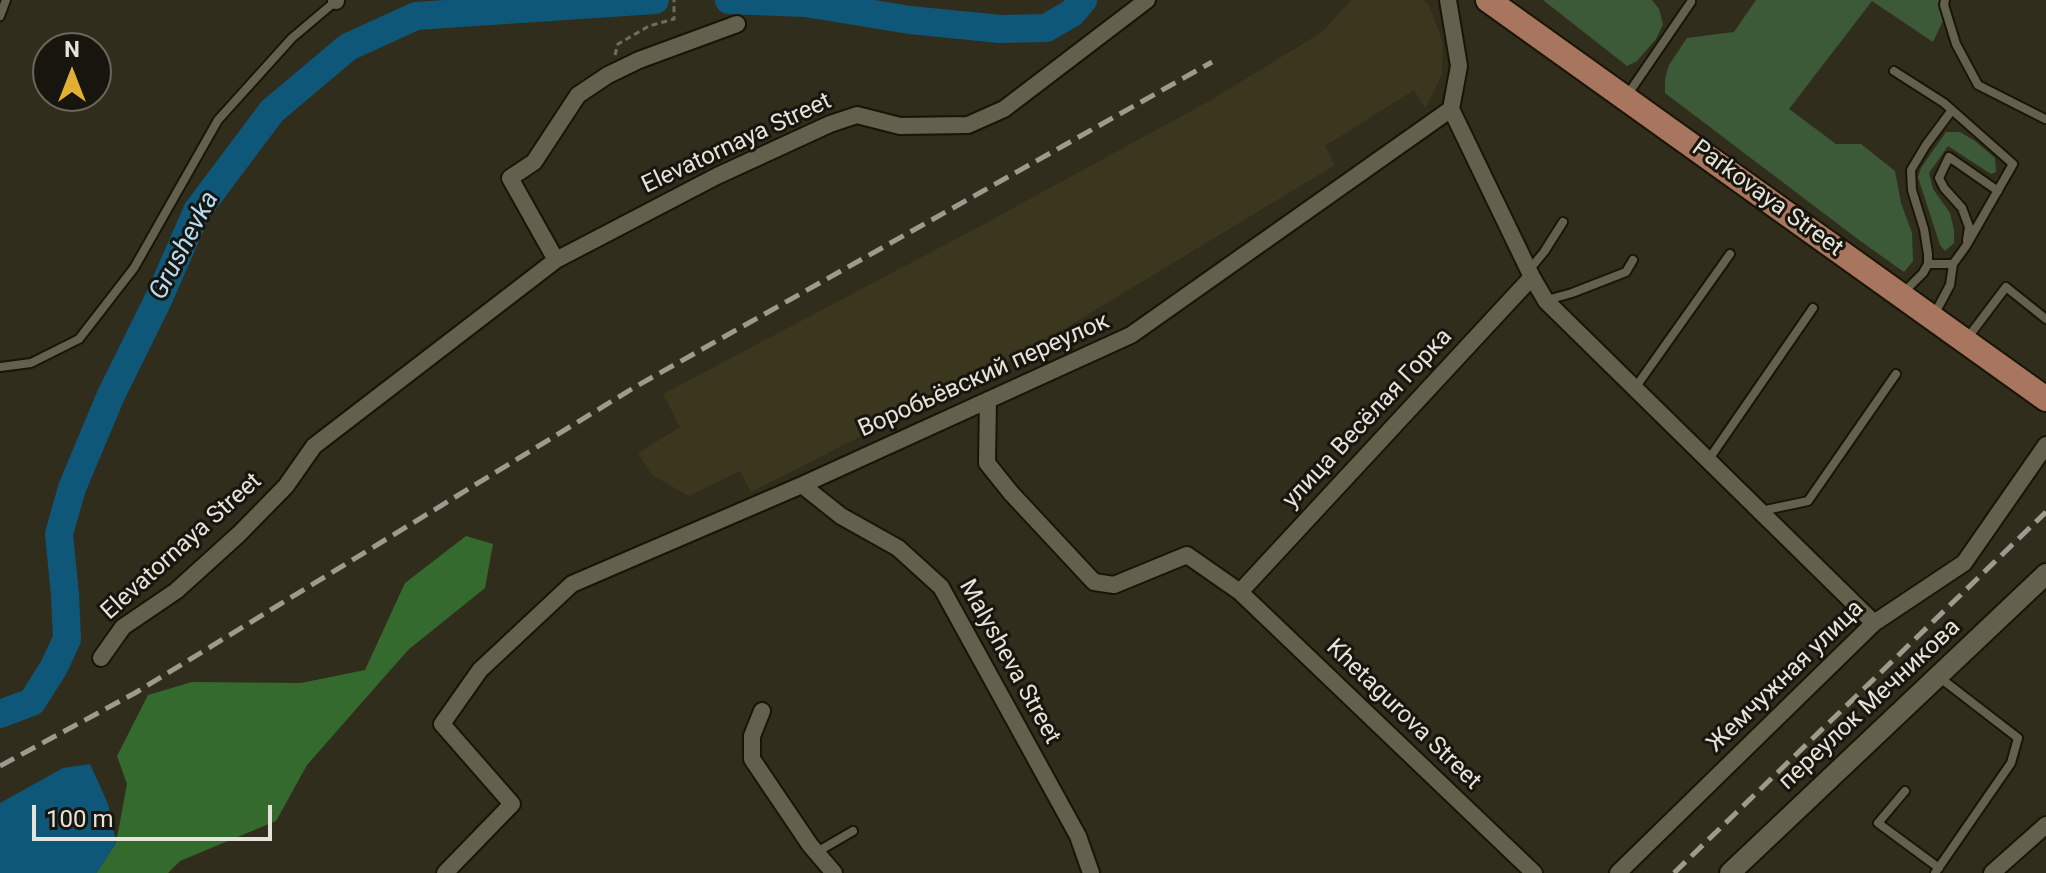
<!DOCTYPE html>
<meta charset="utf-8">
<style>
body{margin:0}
#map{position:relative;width:2046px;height:873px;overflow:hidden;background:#312d1c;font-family:Roboto,sans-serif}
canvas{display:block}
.north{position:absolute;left:32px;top:32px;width:80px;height:80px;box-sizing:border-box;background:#17150e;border:2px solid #6a675f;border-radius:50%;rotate:0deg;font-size:22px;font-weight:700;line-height:32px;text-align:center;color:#e6e3d9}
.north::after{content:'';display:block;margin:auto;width:28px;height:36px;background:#e1af34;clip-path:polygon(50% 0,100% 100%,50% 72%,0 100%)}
.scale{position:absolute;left:32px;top:805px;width:240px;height:36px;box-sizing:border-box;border:4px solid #e6e3d9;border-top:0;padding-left:10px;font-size:24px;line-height:28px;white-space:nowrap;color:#e6e3d9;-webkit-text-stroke:6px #17150e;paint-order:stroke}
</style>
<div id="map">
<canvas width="2046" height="873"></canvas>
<div class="north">N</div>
<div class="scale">100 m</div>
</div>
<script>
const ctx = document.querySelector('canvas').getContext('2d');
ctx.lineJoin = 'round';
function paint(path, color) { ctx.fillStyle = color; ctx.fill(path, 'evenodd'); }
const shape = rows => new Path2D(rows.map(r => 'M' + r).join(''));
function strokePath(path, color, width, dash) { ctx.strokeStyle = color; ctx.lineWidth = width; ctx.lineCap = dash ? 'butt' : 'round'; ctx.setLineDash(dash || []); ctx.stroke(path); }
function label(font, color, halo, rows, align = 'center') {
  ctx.font = font + ' Roboto,sans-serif'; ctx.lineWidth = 6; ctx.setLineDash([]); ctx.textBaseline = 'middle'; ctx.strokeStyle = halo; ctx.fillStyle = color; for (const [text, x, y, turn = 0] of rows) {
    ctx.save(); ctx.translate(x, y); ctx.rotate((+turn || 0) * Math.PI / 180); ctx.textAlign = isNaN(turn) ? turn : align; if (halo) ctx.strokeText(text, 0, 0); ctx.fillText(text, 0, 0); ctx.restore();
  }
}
paint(shape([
 [1351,0,1423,0,1429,5,1443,43,1442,75,1425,108,1414,90,1325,146,1335,165,1021,355,751,492,740,471,689,496,652,475,638,453,680,427,663,394,986,223,1211,100,1322,32]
]), '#3b361e');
paint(shape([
 [1543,0,1652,0,1659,9,1663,24,1656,39,1637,61,1627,66],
 [1756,0,1948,0,1949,8,1933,42,1872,1,1789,109,1836,144,1861,144,1895,171,1901,203,1912,233,1913,261,1904,272,1859,240,1665,93,1665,79,1669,65,1687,38,1734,32],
 [1946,132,1960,132,1975,141,1995,158,1996,172,1991,174,1948,146,1929,173,1933,189,1950,213,1954,230,1954,243,1945,251,1940,245,1918,177,1921,168]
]), '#3d5a38');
paint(shape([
 [466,536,493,544,485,588,408,650,307,765,276,821,180,861,168,873,96,873,116,843,127,784,117,756,148,695,192,682,301,683,365,670,405,583]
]), '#356a2e');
paint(shape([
 [90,764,108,804,116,843,99,870,96,873,0,873,0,803,63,768]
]), '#0e5779');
strokePath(shape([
 [729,0,805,3,910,20,1000,29,1046,28,1072,13,1083,0],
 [0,714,32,702,54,667,67,639,65,595,59,534,72,488,111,395,158,300,197,211,272,111,348,47,416,16,655,0]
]), '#0e5779', 28);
const service = shape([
 [1945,0,1944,5,1956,44,1978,85,2045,119],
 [0,16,6,0],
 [1894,71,1944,103,2013,164,1966,246,1953,264,1950,285,1933,317],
 [1626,97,1691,2],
 [1967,240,1969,227,1962,208,1944,188,1939,178,1949,157,1998,191],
 [1928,264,1953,264],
 [1529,270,1544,252,1563,222],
 [1903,293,1923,273,1928,264,1928,254,1924,229,1912,190,1911,170,1926,145,1952,110],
 [1547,300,1572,293,1626,272,1633,260],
 [1966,340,2006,287,2046,319],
 [0,367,31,363,79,339,134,268,218,120,292,38,337,0],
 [1635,388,1730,254],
 [1709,459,1813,308],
 [1761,511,1808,501,1896,374],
 [1905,791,1878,823,1939,868],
 [817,852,853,831],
 [1935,873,2011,763,2018,738,1939,677]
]);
const minor = shape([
 [336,1,336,0],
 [1451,109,1532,277,1546,301,1874,623],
 [556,260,510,178,534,162,578,95,608,75,639,60,737,24],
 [988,400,987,463,1011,493,1094,582,1114,585,1187,555,1240,592,1534,873],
 [802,485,841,516,898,548,941,587,1078,836,1091,873],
 [1240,592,1532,277],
 [101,658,123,627,176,591,239,534,286,486,314,446,556,260,717,176,830,124,857,115,900,126,968,125,1004,109,1147,0],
 [762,711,752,736,752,759,810,845,834,873],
 [445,873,512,804,442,724,480,670,572,584,802,485,1131,335,1451,109,1459,66,1448,0],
 [1618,873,1874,623,1964,563,2046,445],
 [1992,873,2046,825]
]);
const tertiary = shape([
 [1730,873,2046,574]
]);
const primary = shape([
 [1488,0,2046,399]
]);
strokePath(service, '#191506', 12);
strokePath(minor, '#191506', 20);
strokePath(tertiary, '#191506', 24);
strokePath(primary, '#191506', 28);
strokePath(shape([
 [615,55,618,44,649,26,674,19,674,0]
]), '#716d5e', 3, [6, 4]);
strokePath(service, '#64604e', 8);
strokePath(minor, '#64604e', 16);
strokePath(tertiary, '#64604e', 20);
strokePath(primary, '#a8755f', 24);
strokePath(shape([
 [0,766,135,693,635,387,1212,62],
 [1674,873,2046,512]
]), '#9e9a8e', 5, [16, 8]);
label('24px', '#e6e3d9', '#17150e', [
 ["Elevatornaya Street",737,144,-25],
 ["Parkovaya Street",1767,199,36],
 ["Воробьёвский переулок",984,376,-24],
 ["улица Весёлая Горка",1368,419,-47],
 ["Elevatornaya Street",182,547,-42],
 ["Malysheva Street",1009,662,61],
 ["Жемчужная улица",1786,677,-44],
 ["переулок Мечникова",1870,705,-43],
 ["Khetagurova Street",1403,715,44]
]);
label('italic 26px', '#b3dcf5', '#17150e', [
 ["Grushevka",185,246,-62]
]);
</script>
